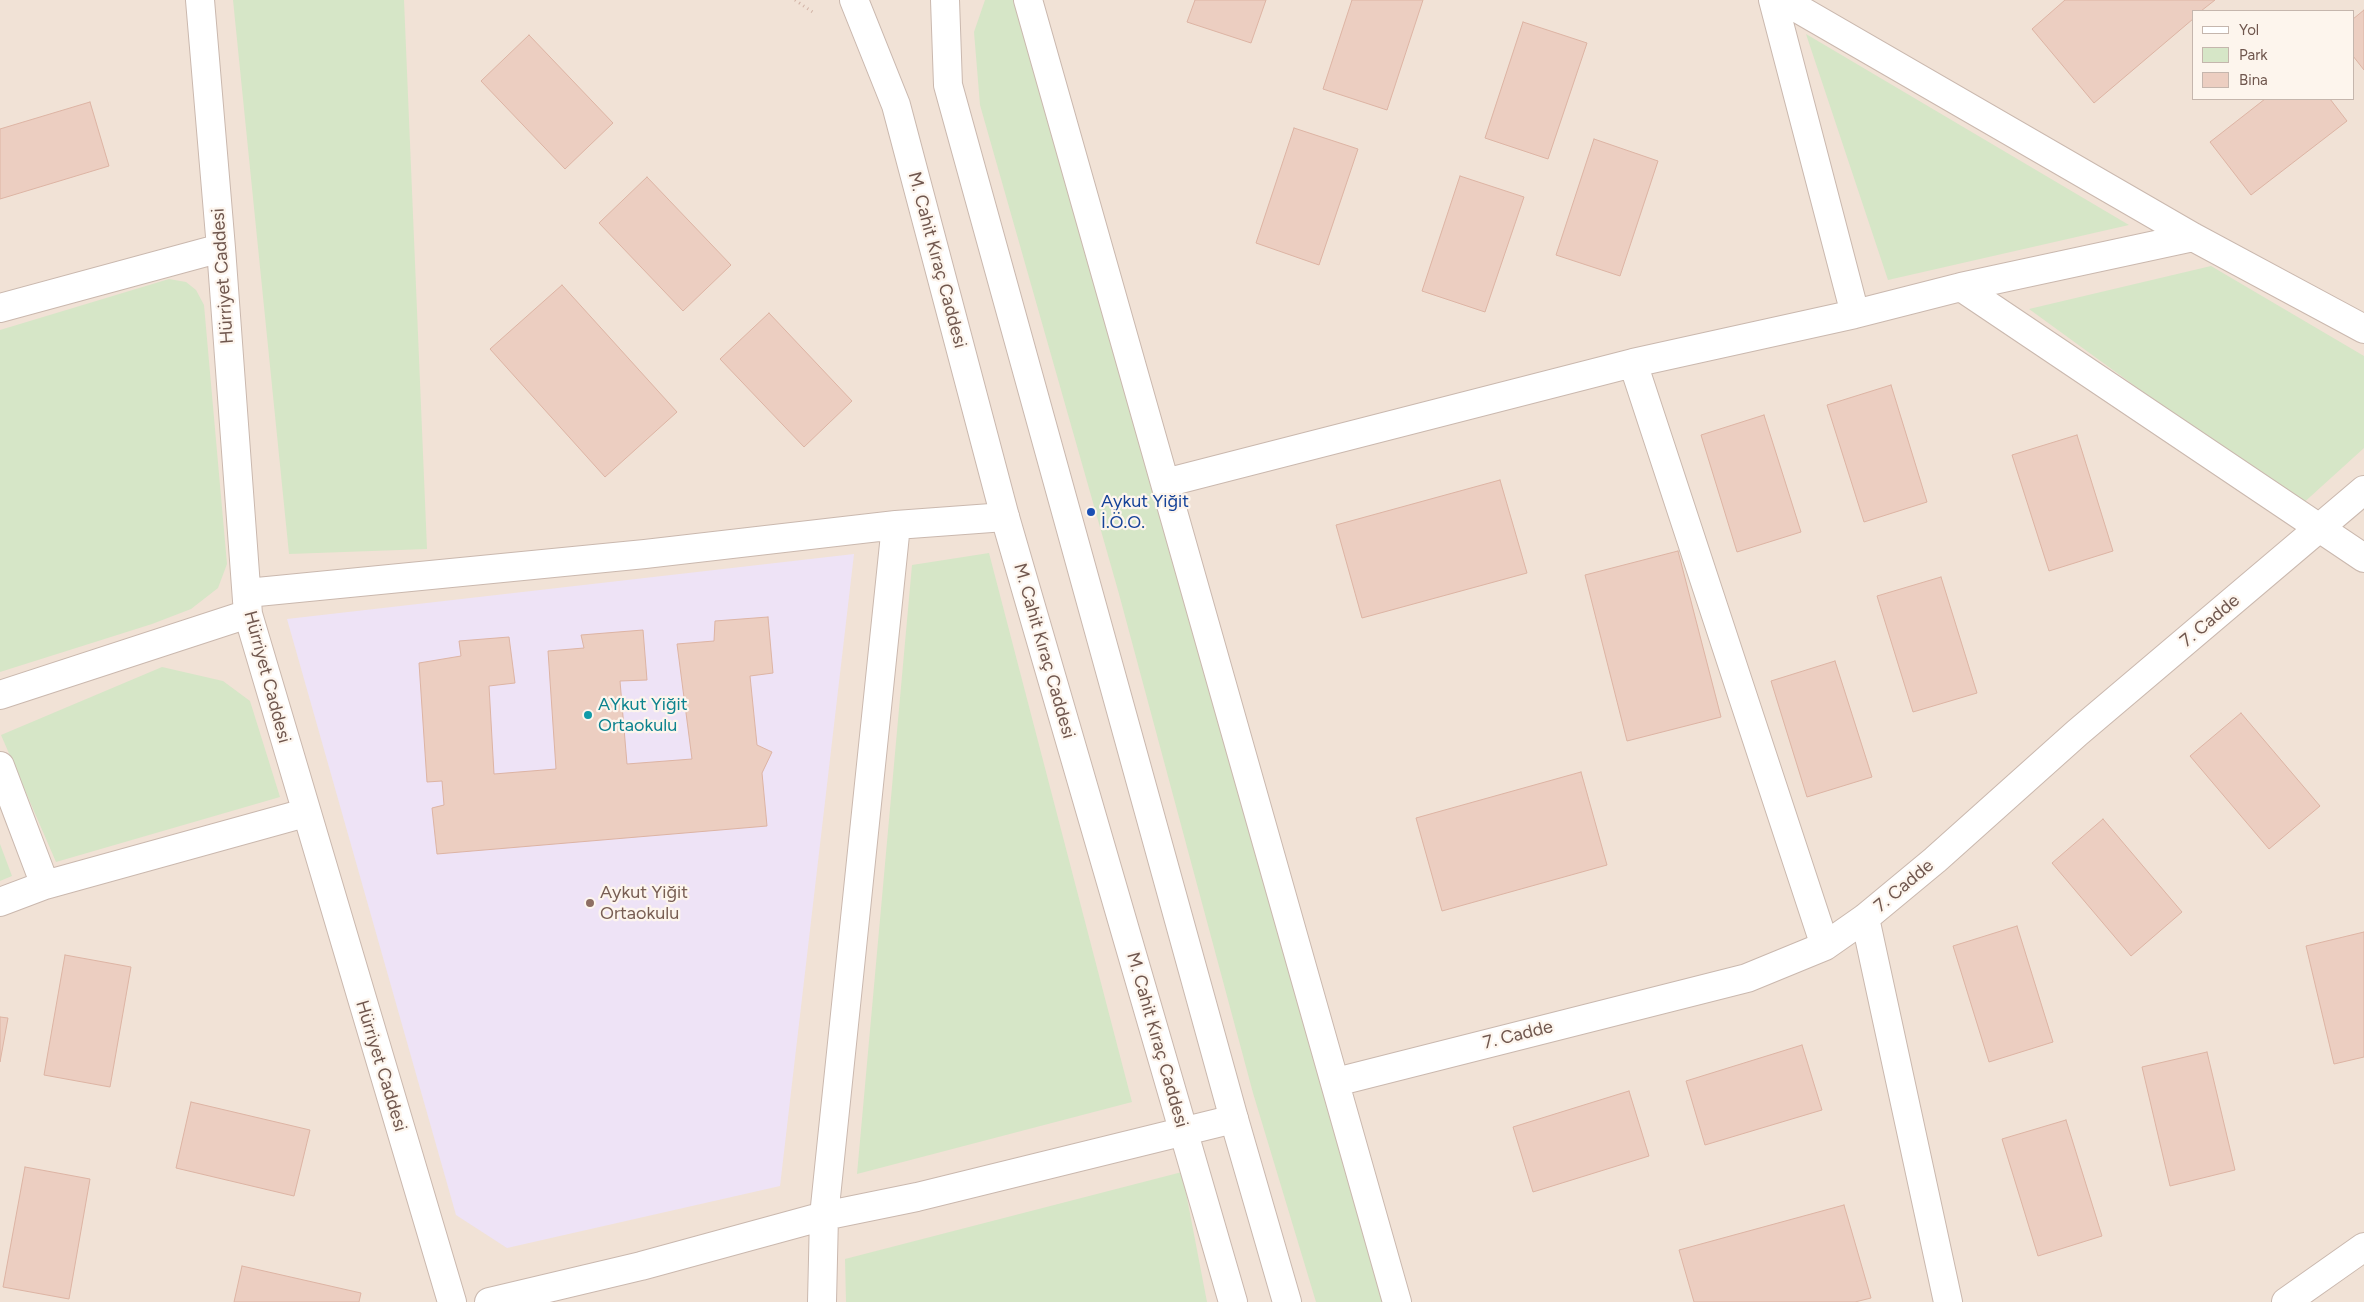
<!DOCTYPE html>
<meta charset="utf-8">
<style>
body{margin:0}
#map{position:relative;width:2364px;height:1302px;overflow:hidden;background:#faf1e7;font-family:Figtree,sans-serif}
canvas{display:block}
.legend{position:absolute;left:2192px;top:10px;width:162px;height:90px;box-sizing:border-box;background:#fdf5ed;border:1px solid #c5b6ad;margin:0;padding:6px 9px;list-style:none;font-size:15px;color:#70574e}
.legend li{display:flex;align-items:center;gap:10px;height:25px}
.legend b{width:25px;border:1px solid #c5b6ad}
</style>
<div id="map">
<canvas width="2364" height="1302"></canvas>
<ul class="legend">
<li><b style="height:6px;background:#fff"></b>Yol</li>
<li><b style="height:14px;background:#d6e6c7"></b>Park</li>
<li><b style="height:14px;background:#eccec1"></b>Bina</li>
</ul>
</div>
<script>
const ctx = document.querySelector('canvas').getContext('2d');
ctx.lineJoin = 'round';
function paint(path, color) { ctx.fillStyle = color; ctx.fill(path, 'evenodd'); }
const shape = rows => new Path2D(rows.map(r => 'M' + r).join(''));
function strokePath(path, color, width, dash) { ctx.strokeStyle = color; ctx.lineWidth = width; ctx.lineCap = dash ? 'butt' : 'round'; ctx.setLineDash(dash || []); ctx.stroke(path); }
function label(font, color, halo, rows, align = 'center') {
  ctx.font = font + ' Figtree,sans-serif'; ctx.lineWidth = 4.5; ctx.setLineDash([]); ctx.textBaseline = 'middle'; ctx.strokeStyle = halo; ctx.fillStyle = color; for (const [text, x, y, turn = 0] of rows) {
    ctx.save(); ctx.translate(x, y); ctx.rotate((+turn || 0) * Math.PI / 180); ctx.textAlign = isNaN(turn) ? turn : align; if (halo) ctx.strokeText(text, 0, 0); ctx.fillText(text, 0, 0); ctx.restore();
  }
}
paint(shape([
 [0,0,2364,0,2364,1302,0,1302],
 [2193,11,2353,11,2353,99,2193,99]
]), '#f1e2d6');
paint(shape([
 [854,554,780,1186,507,1248,456,1215,287,619]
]), '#eee3f6');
paint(shape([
 [233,0,404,0,427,549,289,554],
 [985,0,1017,0,1322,1080,1382,1302,1316,1302,1253,1093,1119,594,980,105,974,32],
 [1806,34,2129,225,1888,280],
 [2211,266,2364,356,2364,448,2300,506,2029,309],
 [169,279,186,282,196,290,204,305,227,564,218,588,191,609,152,624,0,672,0,330],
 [989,553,1132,1102,857,1174,912,565],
 [162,667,223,681,250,701,280,797,56,862,1,735],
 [0,844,12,876,0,881],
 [1182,1172,1207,1302,846,1302,845,1259]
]), '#d6e6c7');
const building = shape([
 [1195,0,1266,0,1251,43,1187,22,1195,0],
 [1352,0,1423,0,1387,110,1323,89,1352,0],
 [2065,0,2215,0,2201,11,2193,11,2193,19,2094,103,2032,29,2065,0],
 [2364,10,2364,70,2353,56,2353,19,2364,10],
 [1523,22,1587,43,1548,159,1485,138,1523,22],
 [529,35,613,123,565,169,481,81,529,35],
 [2265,99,2330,99,2347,121,2251,195,2210,142,2265,99],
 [90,102,109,166,0,199,0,129,90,102],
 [1294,128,1358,149,1319,265,1256,243,1294,128],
 [1594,139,1658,161,1620,276,1556,255,1594,139],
 [1460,176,1524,197,1485,312,1422,291,1460,176],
 [647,177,731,265,683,311,599,223,647,177],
 [562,285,677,412,605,477,490,349,562,285],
 [769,313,852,401,804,447,720,359,769,313],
 [1891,385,1927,502,1864,522,1827,405,1891,385],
 [1764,415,1801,532,1737,552,1701,435,1764,415],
 [2077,435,2113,551,2049,571,2012,455,2077,435],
 [1500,480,1527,573,1362,618,1336,525,1500,480],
 [1678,551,1721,717,1627,741,1585,575,1678,551],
 [1941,577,1977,693,1913,712,1877,596,1941,577],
 [768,617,773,673,750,676,757,745,772,752,762,773,767,826,437,854,432,808,444,805,442,781,427,782,419,663,461,656,459,641,509,637,515,683,489,686,494,774,556,769,548,651,584,648,581,635,643,630,647,680,620,681,627,764,692,759,677,644,714,641,715,621,768,617],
 [1835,661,1872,777,1807,797,1771,681,1835,661],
 [2241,713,2320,806,2269,849,2190,756,2241,713],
 [1581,772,1607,865,1442,911,1416,818,1581,772],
 [2103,819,2182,912,2131,956,2052,863,2103,819],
 [2017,926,2053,1042,1989,1062,1953,946,2017,926],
 [2364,932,2364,1057,2334,1064,2306,946,2364,932],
 [65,955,131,967,110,1087,44,1075,65,955],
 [0,1017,8,1018,0,1062,0,1017],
 [1802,1045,1822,1110,1705,1145,1686,1081,1802,1045],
 [2207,1052,2235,1170,2170,1186,2142,1067,2207,1052],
 [1629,1091,1649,1156,1533,1192,1513,1127,1629,1091],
 [191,1102,310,1130,294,1196,176,1168,191,1102],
 [2066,1120,2102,1236,2038,1256,2002,1139,2066,1120],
 [25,1167,90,1179,69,1299,3,1287,25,1167],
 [1844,1205,1871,1298,1855,1302,1694,1302,1679,1250,1844,1205],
 [242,1266,361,1293,359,1302,234,1302,242,1266]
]);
paint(building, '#eccec1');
strokePath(building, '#ddb4a4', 1);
const minor = shape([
 [200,0,221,248,248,614,452,1302],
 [1028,0,1397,1302],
 [1773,0,1855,314],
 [1783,0,2193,237,2364,329],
 [1961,287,2364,558],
 [0,308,221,248],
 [1165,483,1633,363],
 [247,593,645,554,896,525],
 [0,695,248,614],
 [0,766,45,885],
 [0,902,45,885,305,813],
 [1865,918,1948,1302],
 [1825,946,1633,363,1855,314,1961,287,2193,237],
 [1336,1082,1747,978,1825,946,1865,918,1935,860,2077,733,2364,490],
 [489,1302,641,1266,824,1216,917,1197,1234,1119],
 [822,1302,824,1216,896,525,1005,517],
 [2286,1302,2364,1247]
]);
const tertiary = shape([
 [854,0,896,105,1005,517,1233,1302],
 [945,0,948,85,1234,1119,1287,1302]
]);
strokePath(minor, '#cab8ae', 30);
strokePath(tertiary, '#cab8ae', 30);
strokePath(shape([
 [795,0,814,13]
]), '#d1b2a5', 3, [1, 4]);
strokePath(minor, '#fff', 28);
strokePath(tertiary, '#fff', 28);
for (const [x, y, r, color] of [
 [1091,512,5,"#1a4fb4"],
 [588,715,5,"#0f9aa8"],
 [590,903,5,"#8d6e63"]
]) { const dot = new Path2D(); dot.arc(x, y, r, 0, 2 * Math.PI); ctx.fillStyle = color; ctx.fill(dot); strokePath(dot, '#fdf5ed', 2); }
label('18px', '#70574e', '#fdf5ed', [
 ["M. Cahit Kıraç Caddesi",937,260,75],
 ["Hürriyet Caddesi",223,276,-94],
 ["7. Cadde",2210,621,-40],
 ["M. Cahit Kıraç Caddesi",1044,651,74],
 ["Hürriyet Caddesi",267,677,75],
 ["7. Cadde",1904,886,-40],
 ["7. Cadde",1518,1035,-14],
 ["M. Cahit Kıraç Caddesi",1157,1040,74],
 ["Hürriyet Caddesi",381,1066,73]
]);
label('18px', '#164399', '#fdf5ed', [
 ["Aykut Yiğit",1101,502],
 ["İ.Ö.O.",1101,523]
], 'left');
label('18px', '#0d838f', '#fdf5ed', [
 ["AYkut Yiğit",598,705],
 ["Ortaokulu",598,726]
], 'left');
label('18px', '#785e54', '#fdf5ed', [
 ["Aykut Yiğit",600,893],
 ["Ortaokulu",600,914]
], 'left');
</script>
